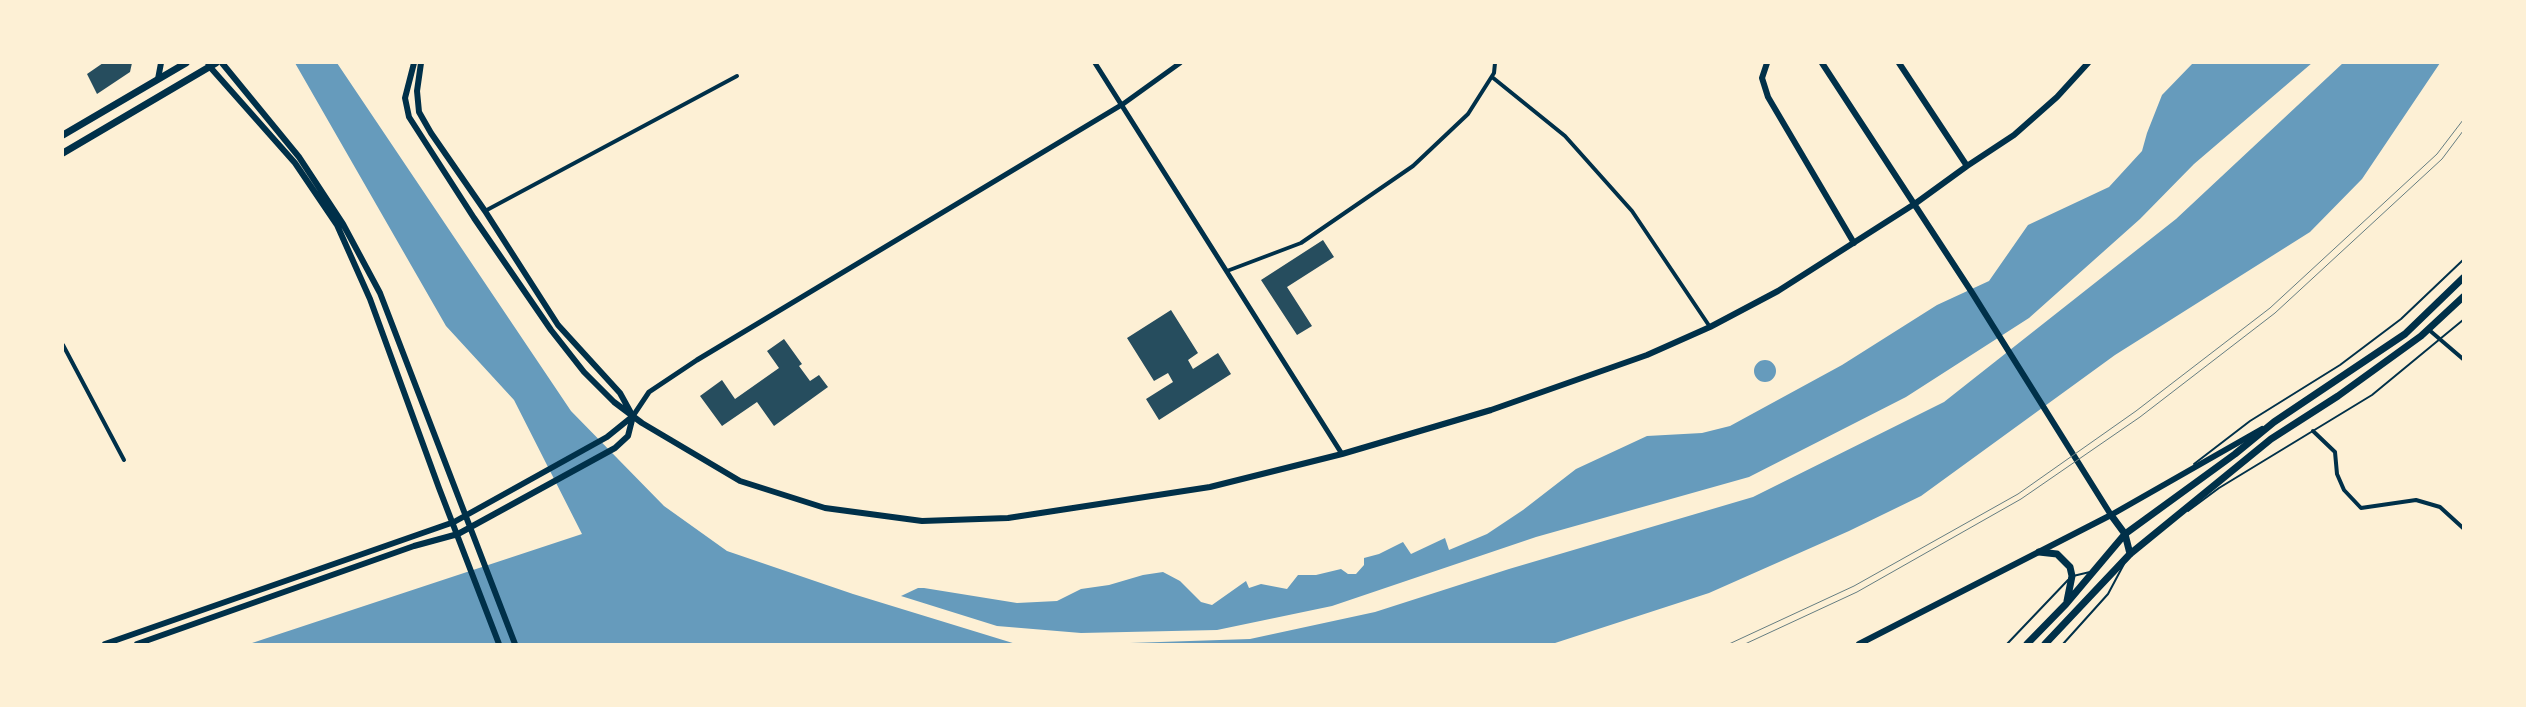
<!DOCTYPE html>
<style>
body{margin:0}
#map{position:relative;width:2526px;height:707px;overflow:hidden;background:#fdf0d5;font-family:Figtree,sans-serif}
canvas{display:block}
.frame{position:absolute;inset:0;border:64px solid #fdf0d5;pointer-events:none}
</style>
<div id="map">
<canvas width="2526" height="707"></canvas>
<div class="frame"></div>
</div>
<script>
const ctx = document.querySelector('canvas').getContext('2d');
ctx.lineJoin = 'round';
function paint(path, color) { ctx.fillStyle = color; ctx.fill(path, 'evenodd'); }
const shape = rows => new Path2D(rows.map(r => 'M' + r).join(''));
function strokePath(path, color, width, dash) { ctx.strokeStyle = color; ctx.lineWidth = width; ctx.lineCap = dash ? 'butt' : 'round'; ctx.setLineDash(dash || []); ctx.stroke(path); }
paint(shape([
 [295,63,337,63,571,411,664,506,727,551,853,594,1016,644,249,644,582,534,514,400,446,326],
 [2193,63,2312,63,2194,164,2140,219,2029,318,1906,397,1749,477,1536,537,1332,606,1217,630,1081,633,997,626,901,596,918,588,924,588,1017,603,1057,601,1081,589,1109,585,1143,575,1163,572,1180,581,1201,602,1212,605,1246,581,1249,588,1261,584,1287,589,1298,575,1316,575,1341,569,1348,574,1356,574,1364,565,1364,558,1379,554,1403,542,1411,554,1445,538,1449,550,1487,534,1523,510,1576,469,1647,436,1702,433,1730,426,1842,365,1937,305,1989,281,2028,225,2109,187,2142,151,2147,133,2162,95],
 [2343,63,2440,63,2362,179,2310,232,2115,355,1921,496,1849,531,1709,593,1552,644,1100,644,1250,639,1375,612,1509,569,1753,497,1944,402,2176,219],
 '1754 371a11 11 0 1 1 22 0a11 11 0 1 1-22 0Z'
]), '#669bbc');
paint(shape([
 [103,63,132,63,130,72,97,94,87,74],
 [1323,240,1334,257,1287,287,1312,326,1297,335,1261,280],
 [1171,310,1198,353,1188,360,1193,369,1218,353,1231,374,1159,420,1146,399,1173,382,1168,373,1154,381,1127,338],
 [784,339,802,364,799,366,810,381,819,375,828,387,774,426,757,402,722,426,700,396,722,380,735,399,779,368,767,351]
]), '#264d5e');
strokePath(shape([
 [2194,464,2250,421,2340,365,2401,319,2463,260],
 [2188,511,2219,488,2372,395,2463,320],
 [2073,576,2090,572],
 [2007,644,2068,580],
 [2063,644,2108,594,2124,564]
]), '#003049', 2);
strokePath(shape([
 [1492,77,1565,136,1632,211,1710,327],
 [485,211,737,76],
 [1227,271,1301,243,1413,166,1468,114,1494,73,1495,63],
 [2428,329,2463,359],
 [63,345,124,460],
 [2313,431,2335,452,2337,474,2344,490,2361,508,2416,500,2440,507,2463,528]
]), '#003049', 4);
strokePath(shape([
 [1095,63,1342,454],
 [633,416,649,392,697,360,1123,104,1180,63]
]), '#003049', 5);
strokePath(shape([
 [208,63,210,67,295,163,337,225,370,299,439,488,499,644],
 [222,63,299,157,343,224,380,293,515,644],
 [414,63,405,98,409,117,474,218,551,330,584,372,614,402,642,423,740,481,825,508,922,521,1008,518,1210,487,1342,454,1491,410,1647,355,1710,327,1778,291,1916,203,1967,166,2014,135,2057,97,2088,63],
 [421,63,417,91,419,112,431,133,485,211,558,325,620,393,631,413],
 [1767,63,1762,78,1768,97,1854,243],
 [1822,63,1971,291,2111,515],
 [1899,63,1967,166],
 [158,79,161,63],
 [105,644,454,522,607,437,633,416],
 [137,644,414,546,458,534,615,448,628,436,633,416],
 [1859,644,2111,515,2262,429]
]), '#003049', 6);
strokePath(shape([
 [63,135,186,63],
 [63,153,216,63],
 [2111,515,2125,534,2130,554],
 [2039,552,2057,554,2070,567,2072,576,2067,601],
 [2027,644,2066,604,2125,534,2235,454,2274,422,2405,334,2463,278],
 [2045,644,2130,554,2271,439,2338,396,2421,336,2463,297]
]), '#003049', 7);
strokePath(shape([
 [1729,644,1854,586,2018,494,2136,411,2270,308,2437,154,2463,120],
 [1745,644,1857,592,2021,499,2140,417,2275,313,2442,159,2463,131]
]), '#657d81', 1);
</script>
